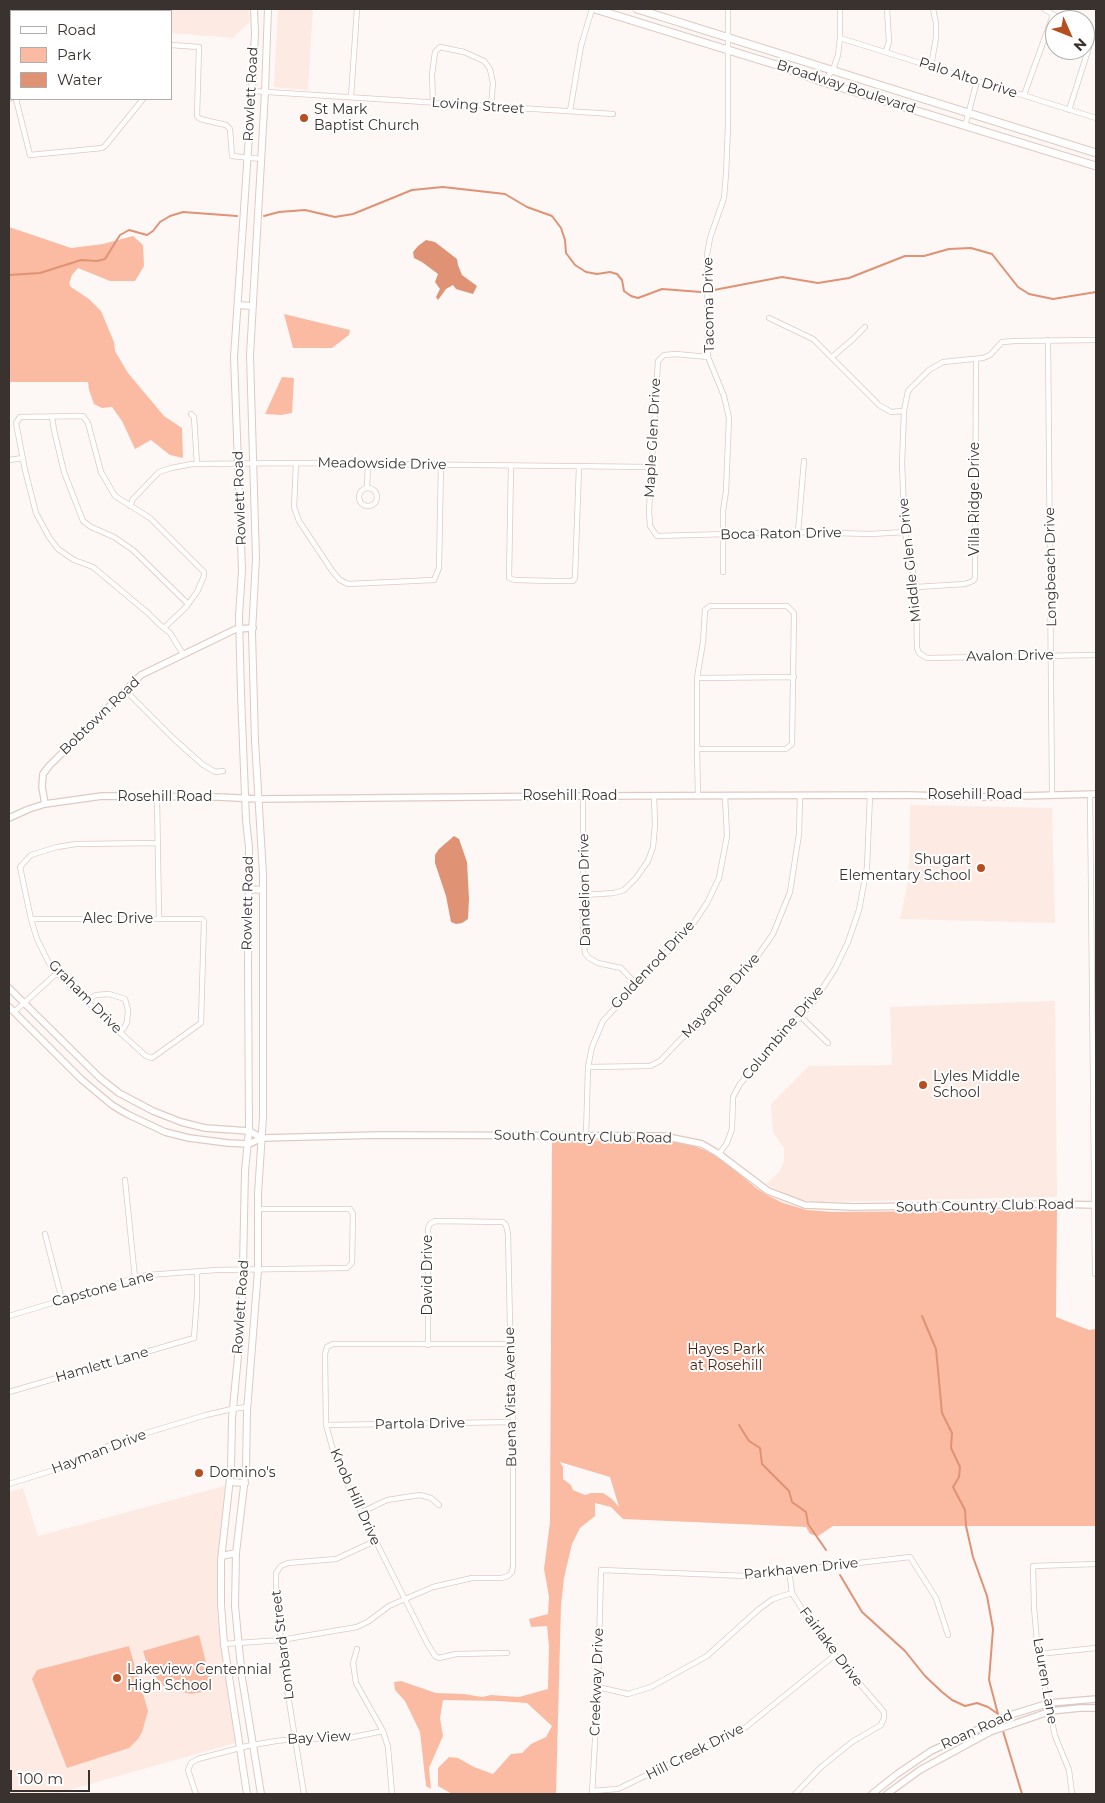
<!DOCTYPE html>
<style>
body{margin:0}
#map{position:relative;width:1105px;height:1803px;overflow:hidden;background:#fdf8f6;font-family:Montserrat,sans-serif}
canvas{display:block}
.frame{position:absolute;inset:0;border:10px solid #3a322f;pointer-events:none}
.legend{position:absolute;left:10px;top:10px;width:162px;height:90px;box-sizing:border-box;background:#fff;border:1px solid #b0adac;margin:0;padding:6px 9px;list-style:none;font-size:15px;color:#3a322f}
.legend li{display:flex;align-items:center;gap:10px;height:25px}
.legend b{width:25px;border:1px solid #b0adac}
.north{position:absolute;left:1045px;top:10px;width:50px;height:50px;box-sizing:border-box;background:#fff;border:1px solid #b0adac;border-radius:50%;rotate:134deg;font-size:14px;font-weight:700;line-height:20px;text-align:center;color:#3a322f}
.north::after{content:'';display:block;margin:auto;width:18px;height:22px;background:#b54f21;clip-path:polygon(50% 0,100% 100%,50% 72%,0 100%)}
.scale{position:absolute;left:10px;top:1770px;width:80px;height:22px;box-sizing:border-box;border:2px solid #3a322f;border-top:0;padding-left:6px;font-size:15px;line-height:18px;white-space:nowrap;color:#3a322f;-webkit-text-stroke:4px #fff;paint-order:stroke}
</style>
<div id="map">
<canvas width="1105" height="1803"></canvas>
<div class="frame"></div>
<ul class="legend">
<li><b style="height:6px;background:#fff"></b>Road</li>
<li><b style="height:14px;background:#fabba2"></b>Park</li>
<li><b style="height:14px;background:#df9274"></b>Water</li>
</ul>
<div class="north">N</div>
<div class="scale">100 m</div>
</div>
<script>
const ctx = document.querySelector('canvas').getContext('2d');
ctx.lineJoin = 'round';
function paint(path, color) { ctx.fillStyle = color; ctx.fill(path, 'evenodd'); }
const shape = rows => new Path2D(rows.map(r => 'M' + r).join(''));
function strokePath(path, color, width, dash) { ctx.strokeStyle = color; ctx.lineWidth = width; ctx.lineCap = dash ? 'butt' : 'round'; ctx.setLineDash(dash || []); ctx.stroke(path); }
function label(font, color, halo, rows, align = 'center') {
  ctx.font = font + ' Montserrat,sans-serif'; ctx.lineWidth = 4; ctx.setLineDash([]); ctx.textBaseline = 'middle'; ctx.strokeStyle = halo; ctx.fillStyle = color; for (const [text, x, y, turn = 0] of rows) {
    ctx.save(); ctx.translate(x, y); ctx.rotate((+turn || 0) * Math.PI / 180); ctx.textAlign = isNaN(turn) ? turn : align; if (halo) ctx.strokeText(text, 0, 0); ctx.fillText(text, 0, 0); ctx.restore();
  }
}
paint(shape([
 [139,9,249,9,250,21,233,38,171,33,171,11,142,11],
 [278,9,313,9,308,90,274,87],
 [910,805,1052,808,1055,923,900,919,907,887,910,849],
 [1055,1001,1057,1197,817,1202,793,1198,766,1184,780,1171,784,1161,784,1148,773,1132,771,1104,809,1066,892,1065,890,1007],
 [225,1486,217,1613,235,1743,55,1794,9,1794,9,1492,23,1488,38,1536]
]), '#fceae3');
paint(shape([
 [9,227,71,248,103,244,133,236,143,245,144,266,135,281,110,281,78,268,72,275,69,284,71,287,89,299,101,311,114,342,115,351,128,373,164,416,182,428,183,458,170,455,151,440,135,449,122,421,112,407,102,408,94,404,89,390,88,382,9,382],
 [284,314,350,330,349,335,332,348,293,348],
 [282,377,294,378,292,413,281,415,265,414],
 [661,1140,686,1143,707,1151,725,1162,756,1188,767,1195,783,1203,807,1210,833,1212,1057,1210,1056,1317,1089,1330,1096,1329,1096,1526,833,1526,818,1536,810,1534,806,1527,623,1519,611,1507,595,1503,595,1516,580,1528,572,1544,564,1578,561,1605,556,1794,452,1794,438,1786,438,1768,449,1757,458,1758,474,1767,493,1774,511,1754,522,1753,531,1744,546,1737,552,1726,527,1703,498,1701,443,1700,440,1718,443,1736,429,1768,431,1789,426,1786,420,1732,405,1701,395,1690,394,1682,401,1681,436,1693,464,1694,482,1697,491,1695,519,1697,548,1689,549,1646,547,1626,531,1627,529,1619,548,1614,549,1597,544,1569,550,1522,552,1141],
 [560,1462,610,1477,619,1507,612,1499,603,1493,591,1493,585,1495,573,1490,571,1485,563,1479,563,1467],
 [199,1635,213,1690,191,1694,169,1689,161,1684,147,1664,143,1651],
 [129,1646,148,1711,142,1732,138,1739,129,1748,67,1768,32,1679,37,1670]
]), '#fabba2');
paint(shape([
 [426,240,435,242,457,259,458,265,462,275,477,286,473,294,456,289,453,285,446,289,438,300,436,297,440,289,435,282,438,274,422,262,414,258,413,252,418,246],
 [454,836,459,839,467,862,469,899,468,919,462,923,456,924,451,922,446,896,435,863,435,855,439,849]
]), '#df9274');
strokePath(shape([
 [264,216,279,212,305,210,335,217,353,214,412,190,443,187,505,194,527,207,552,216,561,228,565,240,566,253,575,265,586,272,597,274,610,272,617,274,622,280,624,291,631,296,638,298,662,289,701,292],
 [9,275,40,273,81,260,97,261,105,259,120,235,129,230,147,235,153,231,160,222,170,216,183,212,237,216],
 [714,290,782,277,818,283,849,278,905,256,924,256,949,249,971,248,992,254,1018,287,1029,294,1053,299,1096,292],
 [922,1316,936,1349,942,1413,952,1433,951,1448,960,1467,959,1477,953,1487,965,1510,966,1526,973,1557,987,1596,993,1629,989,1680,998,1714],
 [739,1425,749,1441,760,1448,762,1464,789,1491,792,1502,806,1512,808,1524,826,1550],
 [840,1575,862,1612,905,1651,925,1676,942,1692,952,1700,965,1706,977,1703,988,1707,998,1714],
 [1003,1731,1022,1794]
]), '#df9274', 2);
const minor = shape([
 [1044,9,1063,20],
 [107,11,107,9],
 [1085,31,1096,36],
 [840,38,1096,118],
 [171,45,199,47,197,116,200,119,226,125,230,129,232,156,261,159],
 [886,51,889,42,887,9],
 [931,66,936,38,936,23,933,9],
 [823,82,833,70,838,55,840,38,840,9],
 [252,91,613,114],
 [1024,95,1053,15],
 [351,97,357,9],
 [9,99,11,98],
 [16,99,30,155,102,148,105,146,143,99],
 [433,103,432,75,435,52,440,47,464,52,484,61,490,69,493,83,491,107],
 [1069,110,1093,35],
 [570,111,581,46,592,9],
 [965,126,977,81],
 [769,318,813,339,879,405,891,412,904,411],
 [1048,340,1052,794],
 [1096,340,1015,341,1002,342,990,355,983,358,943,362,929,370,908,391,904,411,902,464,905,532,916,587,917,648,919,653,927,658,1096,655],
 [708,357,676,354,664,355,658,361,649,511,650,526,657,536,798,532,871,534,905,532],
 [832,357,852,340,865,327],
 [191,414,194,417,197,464],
 [52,417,54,430,64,472,83,521,91,527,114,537,133,550,188,604],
 [9,460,23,458],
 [296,463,294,507,299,521,333,572,340,580,348,584,434,580,439,568,441,464],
 [511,466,509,578,515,580,553,581,573,581,575,578,579,467],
 [367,488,368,464],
 '359 497a9 9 0 1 1 18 0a9 9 0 1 1-18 0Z',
 [130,506,133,499,159,472,171,468,192,464,296,463,652,467],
 [798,532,804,461],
 [723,572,723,511,726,491,729,418,724,396,708,357,707,255,710,238,724,198,726,174,728,126,728,9],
 [916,587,965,584,973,581,975,578,976,359],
 [164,628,186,607,197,592,204,576,204,572,150,518,115,496,101,472,88,423,83,416,20,417,16,423,25,470,36,513,49,537,58,549,74,560,93,567,148,613,159,624,170,633,183,654],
 [697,678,794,677],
 [125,690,174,739,202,764,215,772,223,771],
 [697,749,786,749,792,744,794,613,787,606,710,606,705,610,703,642,697,678,697,749,698,796],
 [1090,794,1095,1274],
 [583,796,583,936,585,953,589,958,598,963,621,968,636,984],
 [157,797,159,919],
 [584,895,614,893,624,890,636,878,648,861,653,847,655,825,654,796],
 [31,919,202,919,204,921,201,1023,152,1058,146,1056,126,1038,57,973,49,963,37,939,31,919,20,867,31,855,57,847,76,844,158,843],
 [87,1000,96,995,109,994,125,999,128,1010,127,1022,124,1028,119,1032],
 [14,1012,57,973],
 [800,1016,828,1043],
 [588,1067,650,1066,660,1061,749,968,773,934,790,892,799,834,800,796],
 [586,1136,588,1067,592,1047,603,1021,693,924,707,903,719,878,727,836,725,796],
 [719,1154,727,1143,732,1129,733,1097,740,1084,814,1001,835,969,848,942,859,910,867,867,870,795],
 [125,1180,135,1278],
 [45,1234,62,1300],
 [9,1316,135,1278,148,1275,216,1270,347,1268,352,1263,353,1214,350,1209,258,1209],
 [9,1392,194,1338,197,1297,197,1272],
 [326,1425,513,1422],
 [9,1484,67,1466,111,1445,130,1438,206,1415,232,1409,247,1407],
 [362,1512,387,1500,420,1495,431,1498,439,1505],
 [789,1570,792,1593,807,1617,835,1655,884,1712,884,1718,881,1725,852,1742,821,1767,795,1794],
 [224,1644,281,1640,357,1627,369,1621,389,1606,433,1587,472,1578,502,1578,508,1576,512,1572,513,1565,513,1344,510,1325,508,1234,506,1225,503,1222,435,1221,430,1224,428,1228,428,1345],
 [357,1649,353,1663,356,1683,383,1731,388,1747,392,1794],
 [507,1653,456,1654,439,1658,435,1656,427,1643,345,1480,333,1450,326,1425,325,1354,327,1347,333,1344,513,1344],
 [1038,1654,1096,1648],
 [598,1687,628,1694,651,1687,707,1656,759,1609,773,1599,792,1593],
 [592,1791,618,1789,746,1727,835,1655],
 [196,1794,188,1770,191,1763,198,1759,247,1746,276,1741,295,1739,349,1738,383,1731],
 [304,1794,284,1670,276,1592,276,1573,281,1566,288,1563,336,1559,375,1541],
 [592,1794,598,1687,601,1570,746,1576,910,1557,936,1598,948,1635],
 [1072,1794,1069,1770,1055,1736,1038,1654,1034,1607,1033,1566,1096,1564]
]);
const tertiary = shape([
 [45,804,102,796,218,797,259,799,583,796,908,795,982,797,1096,794],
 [9,818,29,809,45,804,42,787,43,774,49,766,141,675,236,629,253,628],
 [9,988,100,1078,119,1093,153,1111,181,1122,205,1128,249,1131,262,1138],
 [9,1007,81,1079,112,1105,127,1114,165,1132,189,1138,228,1143,249,1144,262,1138,380,1135,663,1136,702,1144,719,1154,768,1191,805,1205,853,1207,1054,1204,1096,1205],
 [872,1794,897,1774,931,1751,1007,1716,1049,1703,1096,1699],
 [887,1794,920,1770,990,1732,1051,1711,1080,1708,1096,1708]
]);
const secondary = shape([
 [238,305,252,306],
 [248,889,263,890],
 [230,1482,245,1483],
 [222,1556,236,1553],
 [247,1794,224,1644,221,1604,221,1560,231,1469,232,1418,242,1315,245,1171,249,1131,248,966,249,847,246,820,241,694,239,616,242,570,234,357,252,91,255,33,254,9],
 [261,1794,242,1678,235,1606,236,1553,246,1469,247,1411,258,1270,258,1194,263,1117,263,874,255,741,252,632,256,559,250,355,265,92,268,9]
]);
const primary = shape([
 [595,9,780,66,823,82,1096,166],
 [637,9,1096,153]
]);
strokePath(minor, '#dfcac2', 6);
strokePath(tertiary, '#dfcac2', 8);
strokePath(secondary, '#dfcac2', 8);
strokePath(primary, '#dfcac2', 9);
strokePath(minor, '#fff', 4.5);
strokePath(tertiary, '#fff', 5.5);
strokePath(secondary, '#fff', 6);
strokePath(primary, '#fff', 7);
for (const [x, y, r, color] of [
 [304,118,5,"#b54f21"],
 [981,868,5,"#b54f21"],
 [923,1085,5,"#b54f21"],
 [199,1473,5,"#b54f21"],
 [117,1678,5,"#b54f21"]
]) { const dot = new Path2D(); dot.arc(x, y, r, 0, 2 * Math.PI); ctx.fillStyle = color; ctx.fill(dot); strokePath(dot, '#fff', 2); }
label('14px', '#3a322f', '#fff', [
 ["Palo Alto Drive",968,78,18],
 ["Broadway Boulevard",846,87,18],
 ["Rowlett Road",251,94,-87],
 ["Loving Street",478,106,4],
 ["Tacoma Drive",709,305,-91],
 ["Maple Glen Drive",653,438,-87],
 ["Meadowside Drive",382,464,1],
 ["Rowlett Road",240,498,-92],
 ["Villa Ridge Drive",975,499,-90],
 ["Boca Raton Drive",781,534,-1],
 ["Middle Glen Drive",910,560,-96],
 ["Longbeach Drive",1051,567,-91],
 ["Avalon Drive",1010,656,-1],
 ["Bobtown Road",100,716,-44],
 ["Rosehill Road",975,795],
 ["Rosehill Road",570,796],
 ["Rosehill Road",165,797],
 ["Dandelion Drive",585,890,-91],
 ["Rowlett Road",248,903,-89],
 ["Alec Drive",118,919],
 ["Goldenrod Drive",653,965,-47],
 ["Mayapple Drive",721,996,-48],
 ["Graham Drive",85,997,45],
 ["Columbine Drive",783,1033,-50],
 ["South Country Club Road",583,1137,1],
 ["South Country Club Road",985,1206,-1],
 ["David Drive",428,1275,-90],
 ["Capstone Lane",103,1289,-15],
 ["Rowlett Road",241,1307,-86],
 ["Hamlett Lane",102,1365,-16],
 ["Buena Vista Avenue",511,1397,-91],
 ["Partola Drive",420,1424,-1],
 ["Hayman Drive",99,1452,-21],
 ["Knob Hill Drive",355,1497,66],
 ["Parkhaven Drive",801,1569,-6],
 ["Lombard Street",283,1645,-97],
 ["Fairlake Drive",831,1647,53],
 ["Lauren Lane",1045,1681,80],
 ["Creekway Drive",597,1682,-88],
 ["Roan Road",977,1730,-24],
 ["Bay View",319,1738,-3],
 ["Hill Creek Drive",695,1752,-27]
]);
label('14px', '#3a322f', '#fff', [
 ["St Mark",314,110],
 ["Baptist Church",314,126],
 ["Shugart",971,860,"right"],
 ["Elementary School",971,876,"right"],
 ["Lyles Middle",933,1077],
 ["School",933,1093],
 ["Domino's",209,1473],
 ["Lakeview Centennial",127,1670],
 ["High School",127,1686]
], 'left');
label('14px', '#4e1e08', '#fff', [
 ["Hayes Park",726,1350],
 ["at Rosehill",726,1366]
]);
</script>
